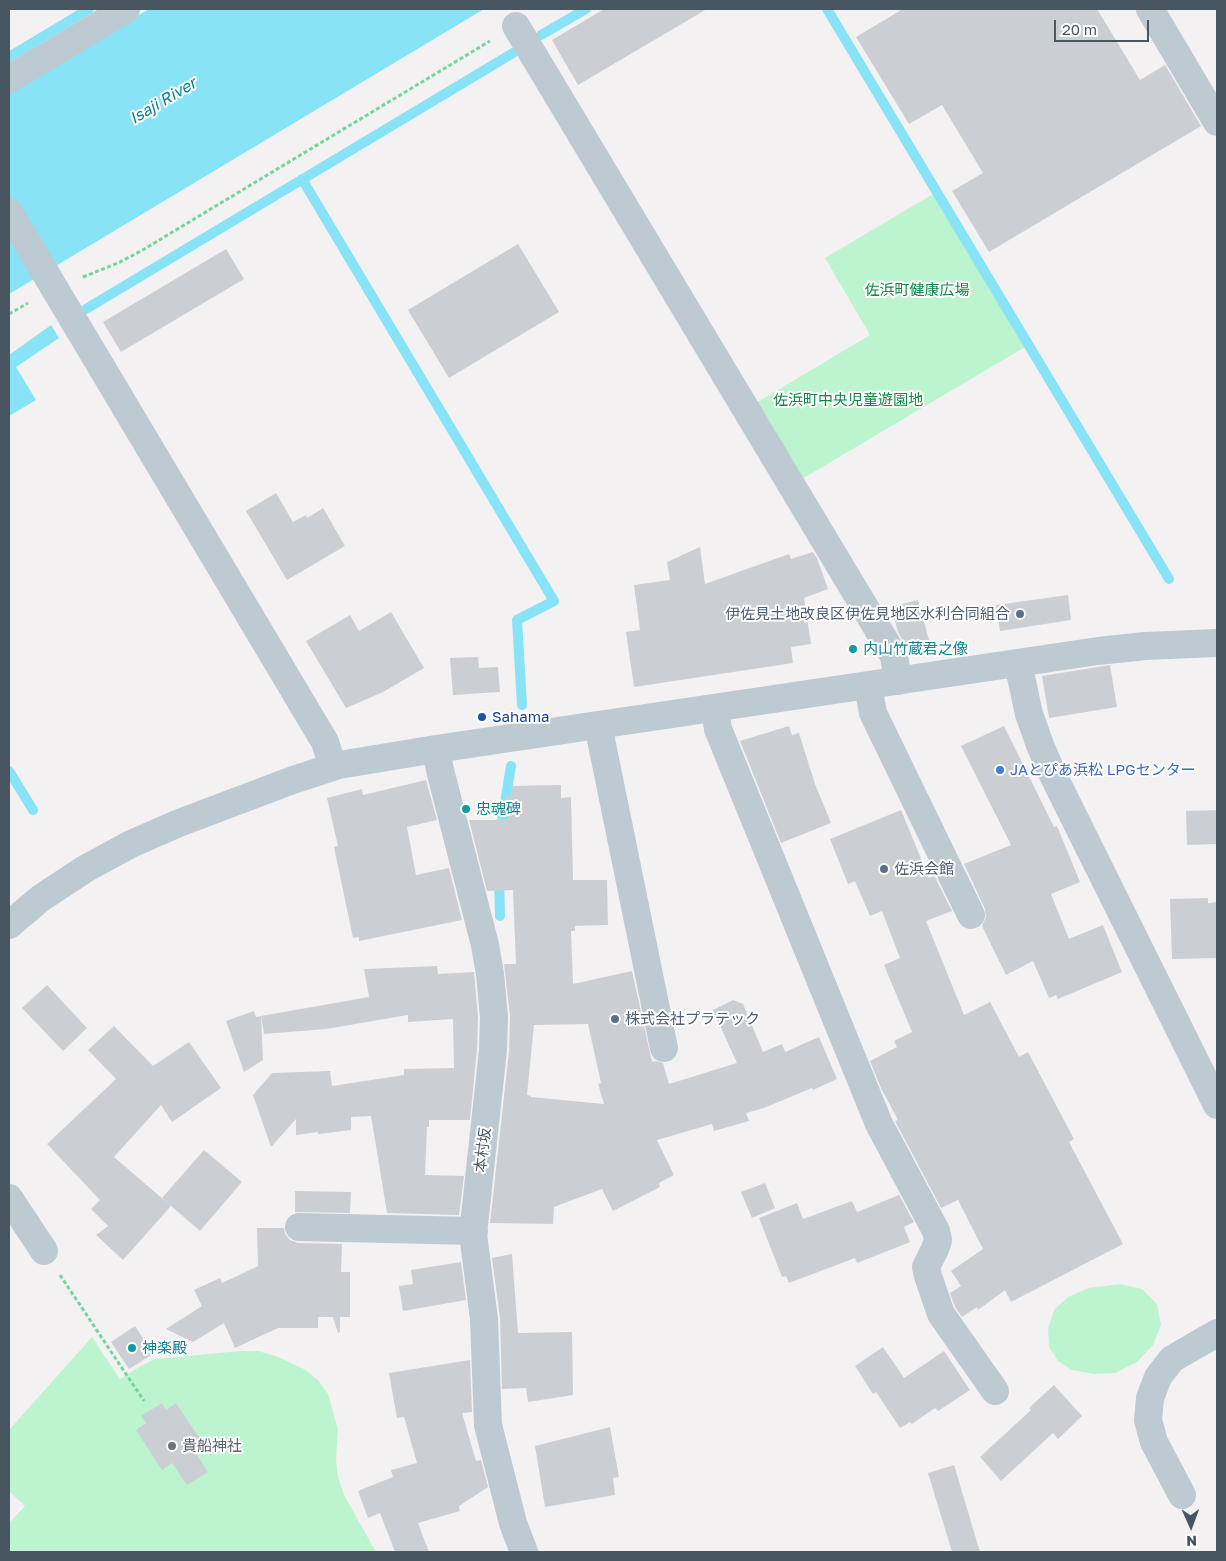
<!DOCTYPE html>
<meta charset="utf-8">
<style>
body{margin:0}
#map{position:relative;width:1226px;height:1561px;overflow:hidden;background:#f4f1f2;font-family:"Golos Text",sans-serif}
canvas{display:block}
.frame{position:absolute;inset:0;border:10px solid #475661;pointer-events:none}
.north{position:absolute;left:1166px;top:1501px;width:50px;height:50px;-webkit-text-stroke:4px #fff;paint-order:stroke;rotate:178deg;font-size:14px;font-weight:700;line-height:20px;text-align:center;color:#475661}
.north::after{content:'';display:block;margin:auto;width:18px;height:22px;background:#475661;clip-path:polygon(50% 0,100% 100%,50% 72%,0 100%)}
.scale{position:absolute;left:1054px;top:20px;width:95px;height:22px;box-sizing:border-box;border:2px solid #475661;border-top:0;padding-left:6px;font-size:15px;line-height:18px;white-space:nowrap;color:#475661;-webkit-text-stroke:4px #fff;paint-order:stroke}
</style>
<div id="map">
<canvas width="1226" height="1561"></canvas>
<div class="frame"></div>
<div class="north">N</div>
<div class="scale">20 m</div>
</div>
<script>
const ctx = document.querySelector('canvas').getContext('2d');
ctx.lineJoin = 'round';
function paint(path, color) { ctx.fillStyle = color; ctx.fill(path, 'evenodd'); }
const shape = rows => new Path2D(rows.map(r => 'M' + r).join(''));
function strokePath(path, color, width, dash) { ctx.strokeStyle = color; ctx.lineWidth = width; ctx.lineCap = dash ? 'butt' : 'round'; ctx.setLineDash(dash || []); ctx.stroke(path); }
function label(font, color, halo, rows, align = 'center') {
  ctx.font = font + ' "Golos Text","Noto Sans JP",sans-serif'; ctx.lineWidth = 4; ctx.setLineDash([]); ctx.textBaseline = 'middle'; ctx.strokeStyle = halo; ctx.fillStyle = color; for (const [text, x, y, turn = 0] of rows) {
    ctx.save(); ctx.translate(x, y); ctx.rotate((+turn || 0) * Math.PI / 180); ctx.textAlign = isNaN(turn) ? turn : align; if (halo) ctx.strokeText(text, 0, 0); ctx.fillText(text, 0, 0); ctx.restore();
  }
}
paint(shape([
 [933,194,1025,347,802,479,756,403,870,335,825,258],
 [1120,1284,1142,1289,1157,1304,1161,1325,1153,1345,1137,1362,1115,1373,1094,1374,1072,1370,1058,1361,1049,1347,1048,1329,1054,1310,1068,1297,1089,1288],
 [92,1337,120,1379,141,1366,155,1359,240,1351,258,1351,276,1356,304,1369,318,1380,328,1394,338,1429,336,1460,338,1477,344,1495,376,1552,9,1552,9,1523,25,1506,9,1491,9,1430]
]), '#bdf4d0');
paint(shape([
 [149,9,484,9,9,294,9,93],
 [51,325,59,338,16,367,36,400,9,416,9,355]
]), '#87e3f5');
strokePath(shape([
 [827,9,1169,579],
 [541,35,586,9],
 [9,57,89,9],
 [302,179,554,601,517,620,522,705],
 [86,309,513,53],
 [9,771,33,810],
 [500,833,511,766],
 [499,877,500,916]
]), '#87e3f5', 10);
paint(shape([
 [604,9,707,9,578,85,552,40],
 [903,9,1097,9,1140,80,1165,65,1201,126,989,252,952,191,983,173,942,105,909,124,856,37],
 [518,244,559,312,449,378,408,310],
 [226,249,244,279,121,352,103,322],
 [276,493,293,522,306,515,307,518,323,508,345,546,287,580,246,511],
 [700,547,705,584,789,554,791,559,813,552,817,558,828,589,804,598,811,644,791,647,793,663,634,687,626,632,640,630,634,585,670,580,667,562],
 [1068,595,1071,620,1000,631,996,605],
 [918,600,929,640,906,646,898,632,891,607],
 [391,612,424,668,383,692,346,708,306,641,350,615,359,631],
 [478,657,479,668,498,667,500,692,453,695,450,658],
 [1110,665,1117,707,1049,718,1042,676],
 [789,726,792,735,799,733,815,784,831,823,781,843,740,741],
 [1004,726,1054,827,1057,826,1080,882,1051,894,1069,939,1103,925,1122,972,1058,999,1056,995,1049,998,1033,961,1006,975,982,926,986,917,985,909,964,864,1011,845,961,746],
 [426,780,437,820,407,827,416,875,449,868,462,920,359,941,359,937,353,938,334,847,338,846,327,798,362,789,363,795],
 [561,785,561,798,571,797,573,880,607,880,608,925,575,926,575,931,571,931,573,984,632,971,652,1062,656,1061,663,1063,669,1084,737,1063,713,1010,733,1000,743,1004,763,1052,782,1044,785,1052,819,1037,837,1079,813,1090,812,1088,764,1108,746,1113,749,1121,714,1131,712,1124,657,1140,674,1175,659,1183,660,1187,613,1211,602,1189,554,1207,553,1224,490,1223,509,1051,510,1016,504,964,516,964,513,890,487,891,469,820,507,820,506,796,511,796,511,786],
 [588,1024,601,1083,598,1084,604,1104,531,1097,531,1096,527,1095,534,1025],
 [901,810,929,878,934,875,952,911,926,921,964,1015,990,1002,1019,1057,1028,1052,1074,1139,1069,1142,1123,1244,1011,1302,1005,1290,978,1310,977,1307,962,1317,955,1307,950,1293,961,1286,951,1271,983,1249,958,1200,941,1208,895,1121,898,1120,881,1088,870,1061,897,1047,894,1041,912,1032,884,965,900,958,882,911,870,916,855,881,848,884,830,839],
 [1217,810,1217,844,1187,845,1186,811],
 [1208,898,1208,903,1217,902,1217,958,1172,959,1170,899],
 [437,966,438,974,474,972,478,1017,477,1049,470,1120,429,1120,429,1127,427,1127,425,1175,464,1176,459,1215,387,1213,371,1116,351,1117,351,1130,318,1134,318,1132,296,1135,296,1119,271,1147,253,1095,272,1073,330,1071,332,1086,404,1075,404,1069,454,1068,453,1019,408,1022,408,1015,326,1029,264,1034,261,1016,369,997,364,969],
 [47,985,87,1028,63,1051,22,1008],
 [254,1011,256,1017,261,1016,263,1060,244,1072,226,1021],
 [114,1026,153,1066,189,1042,221,1088,172,1122,161,1105,114,1157,171,1206,123,1260,96,1235,108,1226,91,1209,100,1200,47,1144,116,1079,88,1050],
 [204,1150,242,1182,200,1231,162,1198],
 [765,1183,775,1208,752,1218,741,1192],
 [295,1191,351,1192,350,1213,295,1212],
 [899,1195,914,1222,904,1227,910,1242,857,1263,855,1258,789,1283,786,1276,782,1277,759,1218,797,1203,803,1219,852,1201,857,1212],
 [257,1228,284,1228,285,1234,290,1240,298,1243,342,1244,341,1272,350,1272,350,1317,340,1317,340,1332,338,1333,333,1317,318,1317,318,1328,278,1328,235,1348,224,1323,193,1342,166,1329,202,1306,194,1290,220,1278,222,1283,258,1266],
 [512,1254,518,1333,572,1332,573,1395,528,1402,526,1388,502,1389,500,1318,492,1258],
 [461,1262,466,1300,403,1311,399,1286,413,1284,411,1270],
 [135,1326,153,1354,129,1369,111,1342],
 [883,1347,904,1378,944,1351,970,1390,938,1411,935,1408,912,1424,910,1422,900,1428,876,1392,873,1394,855,1366],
 [470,1360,472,1412,462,1413,476,1461,481,1460,488,1487,459,1506,460,1511,418,1523,429,1552,395,1552,380,1513,368,1518,358,1491,393,1477,391,1470,417,1463,404,1417,397,1418,389,1373],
 [1054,1385,1082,1416,1058,1439,1053,1433,1001,1481,980,1457,1031,1410,1029,1408],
 [162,1403,166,1410,176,1403,203,1443,193,1449,208,1472,187,1485,172,1463,162,1470,136,1430,146,1423,141,1416],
 [610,1427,619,1477,613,1478,615,1495,545,1507,535,1446],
 [954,1465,980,1552,952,1552,928,1473]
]), '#cbcfd4');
strokePath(shape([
 [83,277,118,263,141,251,490,41],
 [9,314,28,303],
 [60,1275,144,1401]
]), '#72d6a0', 3, [4, 2.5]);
strokePath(shape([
 [1150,9,1217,122],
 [516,26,894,656,898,681],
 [9,79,126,9],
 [9,212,325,742,333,767],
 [1018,663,1029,714,1040,745,1053,775,1217,1105],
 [868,685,873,713,971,915],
 [715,708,718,729,879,1124,936,1231,938,1240,935,1249,926,1267,928,1276,941,1314,995,1391],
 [598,725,664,1048],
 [436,749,440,770,485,945,490,974,494,1017,493,1050,473,1234,484,1319,488,1425,513,1523,524,1552],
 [9,925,41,898,85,869,131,844,179,823,293,780,339,765,436,749,1098,651,1145,646,1217,643],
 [9,1198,44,1251],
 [299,1227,474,1231],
 [1182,1495,1154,1442,1148,1420,1150,1398,1158,1377,1172,1359,1217,1333]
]), '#becad2', 28);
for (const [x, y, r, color] of [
 [1020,614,5,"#5c6f8a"],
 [853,649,5,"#0f9aa8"],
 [482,717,5,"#1a4fb4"],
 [1000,770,5,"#3f7fe0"],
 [466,809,5,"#0f9aa8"],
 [884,869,5,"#5c6f8a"],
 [615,1019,5,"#5c6f8a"],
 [132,1348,5,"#0f9aa8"],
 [172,1446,5,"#6b7280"]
]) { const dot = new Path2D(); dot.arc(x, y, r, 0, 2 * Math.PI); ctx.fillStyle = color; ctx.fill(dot); strokePath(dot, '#fff', 2); }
label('15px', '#0f8644', '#fff', [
 ["佐浜町健康広場",917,290],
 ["佐浜町中央児童遊園地",848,400]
]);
label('15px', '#4e5e75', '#fff', [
 ["伊佐見土地改良区伊佐見地区水利合同組合",1010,614,"right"],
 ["佐浜会館",894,869],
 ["株式会社プラテック",625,1019]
], 'left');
label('15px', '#0d838f', '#fff', [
 ["内山竹蔵君之像",863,649],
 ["忠魂碑",476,809],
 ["神楽殿",142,1348]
], 'left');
label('15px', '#164399', '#fff', [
 ["Sahama",492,717]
], 'left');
label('15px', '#366cbe', '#fff', [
 ["JAとぴあ浜松 LPGセンター",1010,770]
], 'left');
label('15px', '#475661', '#fff', [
 ["本村坂",483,1150,-83]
]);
label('15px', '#5b616d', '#fff', [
 ["貴船神社",182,1446]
], 'left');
label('italic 16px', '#038199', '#fff', [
 ["Isaji River",163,101,-31]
]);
</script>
